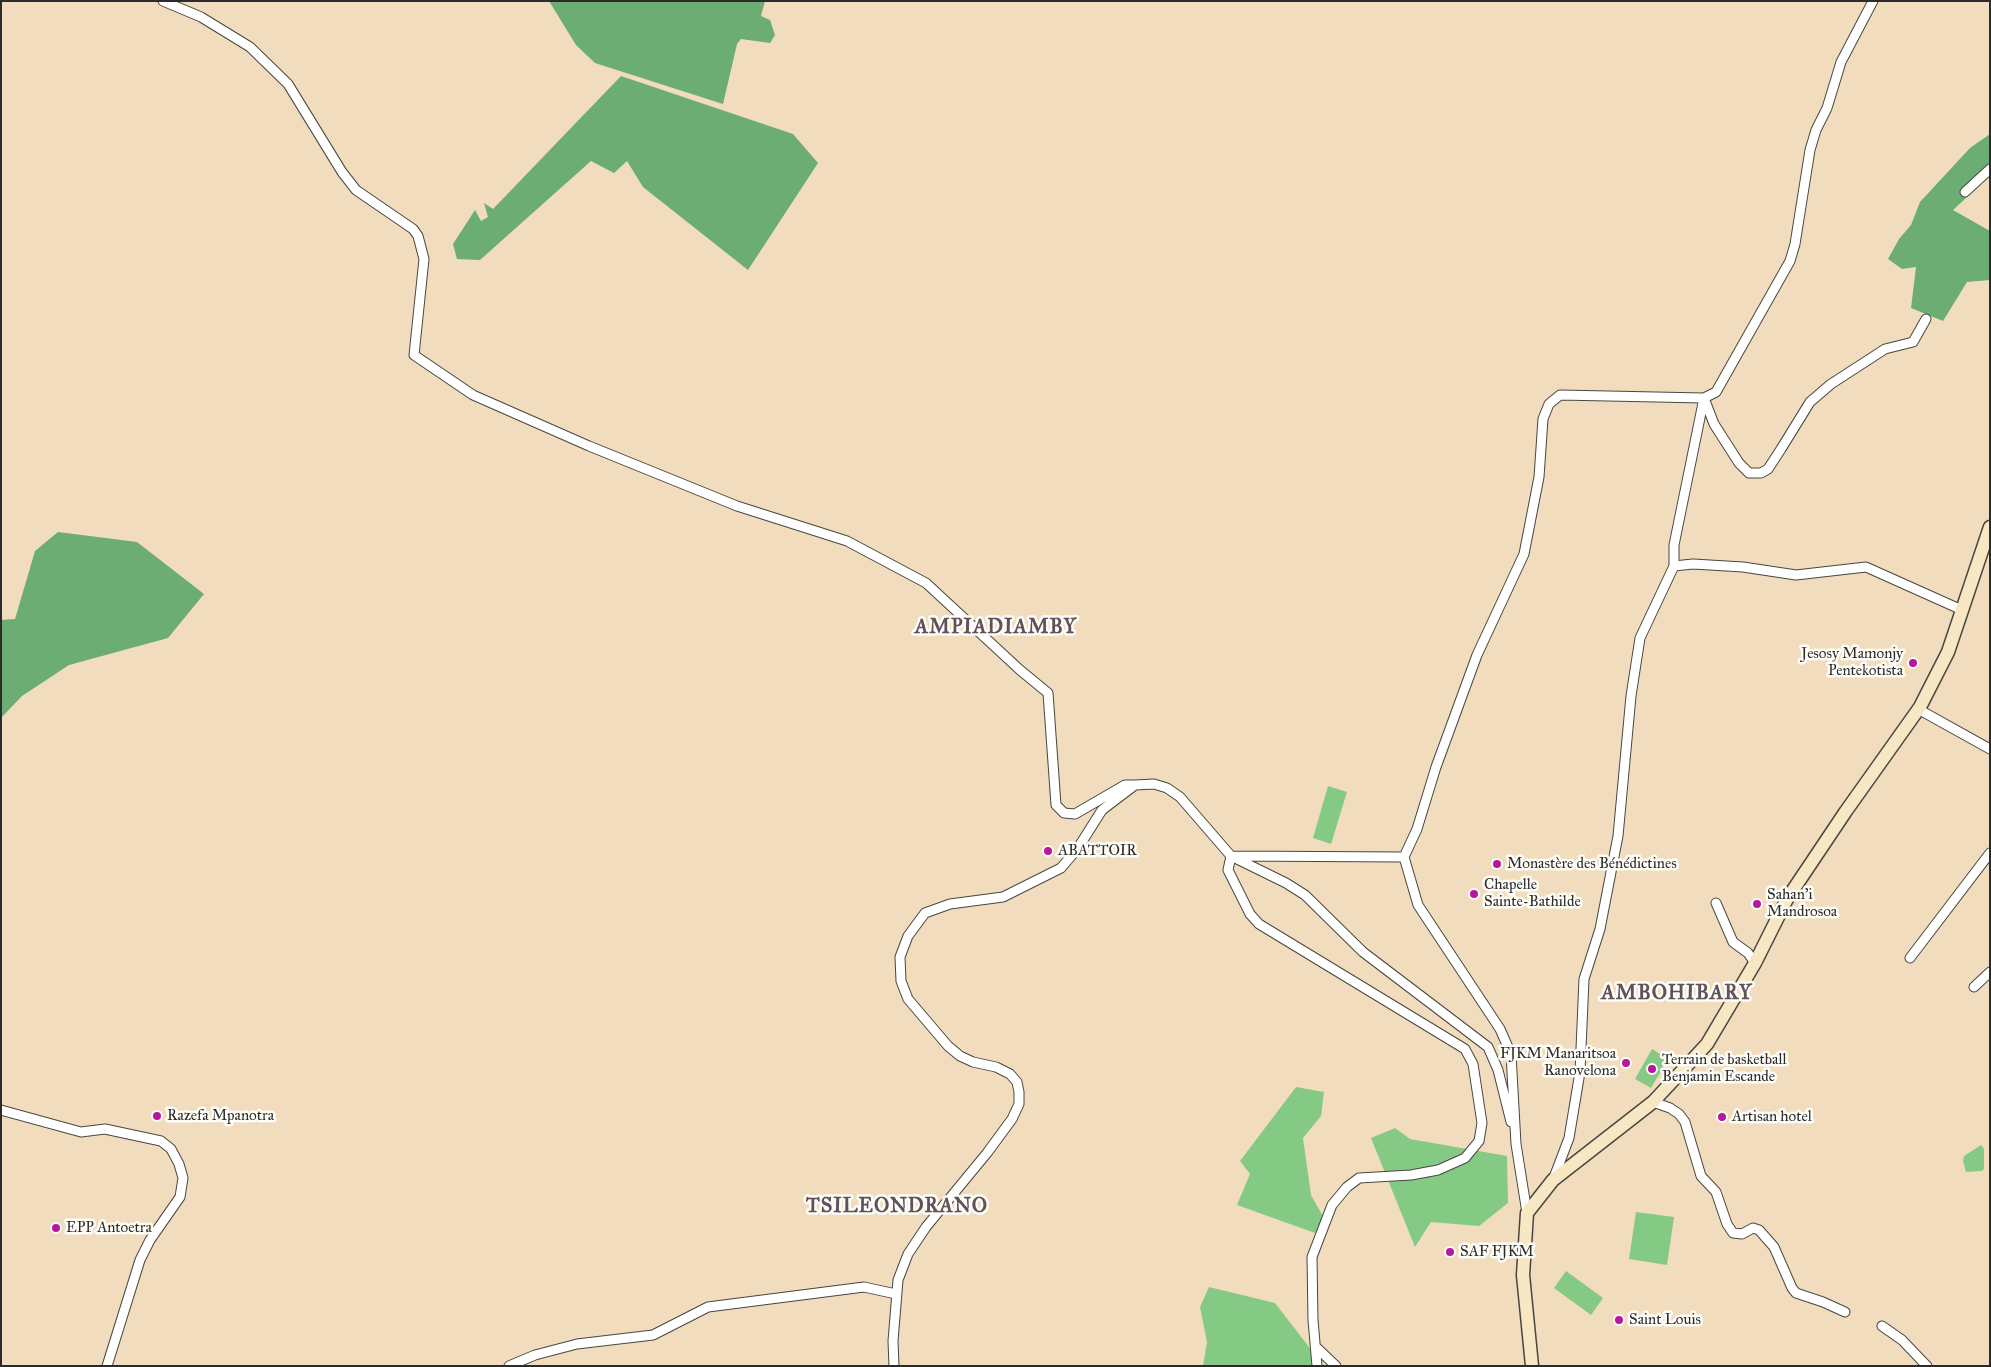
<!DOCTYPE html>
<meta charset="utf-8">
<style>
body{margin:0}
#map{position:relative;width:1991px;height:1367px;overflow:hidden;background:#f1ddbd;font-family:"IM FELL Great Primer",serif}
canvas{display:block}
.frame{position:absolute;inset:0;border:2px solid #2b2b2b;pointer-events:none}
</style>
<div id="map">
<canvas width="1991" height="1367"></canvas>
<div class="frame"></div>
</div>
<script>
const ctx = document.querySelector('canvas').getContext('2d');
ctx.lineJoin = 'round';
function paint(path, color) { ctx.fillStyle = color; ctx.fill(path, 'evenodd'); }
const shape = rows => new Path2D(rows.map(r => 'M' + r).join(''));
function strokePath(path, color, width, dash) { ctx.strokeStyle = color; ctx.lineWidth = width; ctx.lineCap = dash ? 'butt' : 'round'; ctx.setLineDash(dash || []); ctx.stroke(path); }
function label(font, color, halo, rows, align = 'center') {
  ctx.font = font + ' "IM FELL Great Primer",serif'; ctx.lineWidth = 5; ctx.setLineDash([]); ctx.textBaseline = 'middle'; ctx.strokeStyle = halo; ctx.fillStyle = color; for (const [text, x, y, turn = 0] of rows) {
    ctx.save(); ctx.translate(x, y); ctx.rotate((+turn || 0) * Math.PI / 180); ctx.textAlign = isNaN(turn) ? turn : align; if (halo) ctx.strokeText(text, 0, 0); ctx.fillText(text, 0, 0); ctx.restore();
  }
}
paint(shape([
 [1328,786,1347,792,1331,844,1313,838],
 [1652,1049,1668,1059,1651,1088,1635,1079],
 [1296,1087,1324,1092,1321,1116,1303,1138,1311,1195,1324,1218,1315,1233,1237,1205,1250,1174,1240,1161],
 [1395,1128,1410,1139,1507,1156,1508,1203,1479,1226,1431,1222,1415,1247,1371,1138],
 [1981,1145,1984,1149,1984,1169,1982,1171,1966,1172,1963,1161,1964,1156],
 [1636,1212,1674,1217,1667,1265,1629,1259],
 [1566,1271,1603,1298,1591,1315,1554,1288],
 [1209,1287,1275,1303,1323,1365,1326,1366,1203,1366,1207,1342,1200,1307]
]), '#84c984');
paint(shape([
 [549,1,765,1,761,16,770,20,775,35,770,43,741,39,737,44,723,104,595,63,576,45],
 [621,76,793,134,818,163,748,270,643,187,627,161,614,173,591,161,480,260,457,259,453,244,475,210,481,221,488,217,484,203,493,209],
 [1990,134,1990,176,1953,210,1990,231,1990,280,1967,282,1943,321,1911,308,1916,267,1902,269,1888,259,1899,239,1911,225,1920,202,1970,148],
 [58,532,137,542,204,594,168,638,69,665,22,696,1,718,1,620,15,619,35,551]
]), '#6bad72');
const street = shape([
 [163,1,201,17,250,47,288,84,342,172,356,190,413,229,418,236,424,259,414,355,473,395,589,446,737,506,847,541,926,583,1020,670,1048,693,1056,805,1064,813,1075,814,1125,785,1135,785],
 [1965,192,1990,169],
 [1704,398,1714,424,1739,463,1749,473,1761,473,1768,469,1781,449,1810,402,1831,384,1885,349,1913,342,1926,319],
 [1674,566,1674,545,1704,398],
 [1918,709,1990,749],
 [1716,903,1733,942,1748,953,1755,963],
 [1910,958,1990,853],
 [1974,987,1990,972],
 [1653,1102,1670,1108,1679,1114,1685,1122,1701,1176,1716,1192,1727,1224,1733,1233,1742,1234,1753,1228,1759,1230,1774,1247,1792,1288,1796,1293,1823,1302,1845,1312],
 [1,1110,81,1132,105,1129,161,1141,171,1149,179,1164,183,1178,180,1197,150,1240,140,1260,107,1366],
 [1553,1180,1569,1138,1580,1072,1584,979,1600,929,1618,836,1631,696,1640,638,1674,566,1693,564,1743,567,1796,575,1866,567,1962,610],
 [1527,1213,1516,1144,1511,1054,1500,1029,1418,905,1404,857,1417,829,1436,767,1477,655,1524,554,1539,477,1543,419,1549,404,1560,395,1704,398,1716,392,1790,261,1795,244,1810,150,1816,130,1827,108,1841,62,1873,1],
 [1882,1326,1902,1340,1927,1366],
 [1316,1347,1336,1366],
 [509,1366,535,1355,577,1344,653,1335,708,1307,864,1287,896,1294],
 [894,1366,893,1341,898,1280,908,1254,926,1227,987,1153,1012,1119,1019,1104,1019,1092,1017,1082,1010,1074,996,1067,973,1062,960,1056,948,1046,908,999,901,981,900,957,908,936,925,913,950,904,1003,897,1061,868,1078,848,1102,810,1135,785,1154,784,1167,788,1180,797,1231,856,1286,883,1305,895,1363,952,1488,1047,1498,1070,1511,1122],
 [1317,1366,1313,1320,1312,1257,1332,1205,1347,1187,1359,1178,1411,1175,1438,1170,1465,1158,1479,1141,1482,1123,1473,1064,1465,1049,1259,924,1250,914,1228,870,1231,856,1404,857]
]);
const secondary = shape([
 [1532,1366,1523,1275,1527,1213,1553,1180,1653,1102,1707,1044,1755,963,1787,899,1846,811,1920,707,1948,652,1990,527]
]);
strokePath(street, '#494641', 11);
strokePath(secondary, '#494641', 15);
strokePath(street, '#fff', 9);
strokePath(secondary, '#f7e8c3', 12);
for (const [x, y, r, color] of [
 [1913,663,5,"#b5179e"],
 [1048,851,5,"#b5179e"],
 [1497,864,5,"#b5179e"],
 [1474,894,5,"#b5179e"],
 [1757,904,5,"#b5179e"],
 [1626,1063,5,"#b5179e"],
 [1652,1069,5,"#b5179e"],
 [157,1116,5,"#b5179e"],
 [1722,1117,5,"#b5179e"],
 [56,1228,5,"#b5179e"],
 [1450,1252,5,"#b5179e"],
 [1619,1320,5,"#b5179e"]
]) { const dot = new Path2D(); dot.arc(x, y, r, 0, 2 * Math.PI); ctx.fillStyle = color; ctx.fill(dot); strokePath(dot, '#fdfcf7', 2); }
label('15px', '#2b2b2b', '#fdfcf7', [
 ["Jesosy Mamonjy",1903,654,"right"],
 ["Pentekotista",1903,671,"right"],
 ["ABATTOIR",1058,851],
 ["Monastère des Bénédictines",1507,864],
 ["Chapelle",1484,885],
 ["Sainte-Bathilde",1484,902],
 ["Sahan'i",1767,895],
 ["Mandrosoa",1767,912],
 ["FJKM Manaritsoa",1616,1054,"right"],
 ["Ranovelona",1616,1071,"right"],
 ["Terrain de basketball",1662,1060],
 ["Benjamin Escande",1662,1077],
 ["Razefa Mpanotra",167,1116],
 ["Artisan hotel",1732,1117],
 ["EPP Antoetra",66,1228],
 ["SAF FJKM",1460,1252],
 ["Saint Louis",1629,1320]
], 'left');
ctx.letterSpacing = '1px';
label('bold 20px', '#5f525c', '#fdfcf7', [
 ["AMPIADIAMBY",996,628],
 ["AMBOHIBARY",1677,994],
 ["TSILEONDRANO",897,1207]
]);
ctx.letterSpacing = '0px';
</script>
